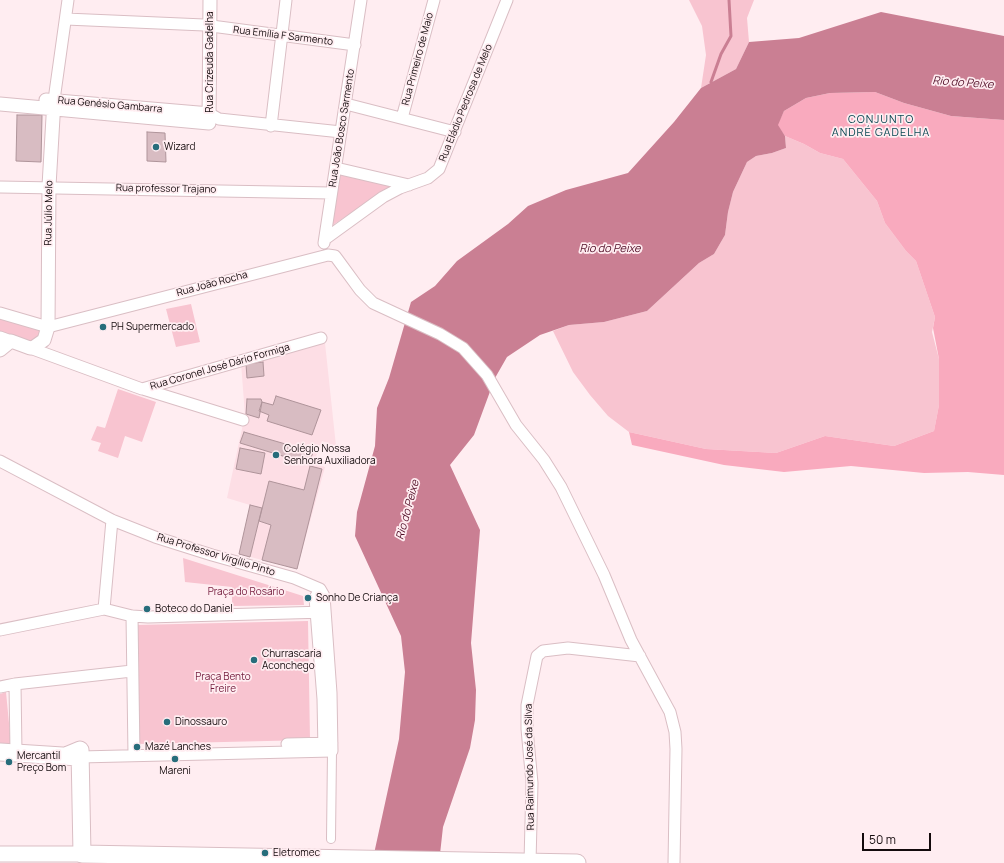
<!DOCTYPE html>
<meta charset="utf-8">
<style>
body{margin:0}
#map{position:relative;width:1004px;height:863px;overflow:hidden;background:#ffedf1;font-family:Manrope,sans-serif}
canvas{display:block}
.scale{position:absolute;left:862px;top:833px;width:69px;height:18px;box-sizing:border-box;border:2px solid #130a0c;border-top:0;padding-left:5px;font-size:12px;line-height:14px;white-space:nowrap;color:#130a0c;-webkit-text-stroke:3px #ffedf1;paint-order:stroke}
</style>
<div id="map">
<canvas width="1004" height="863"></canvas>
<div class="scale">50 m</div>
</div>
<script>
const ctx = document.querySelector('canvas').getContext('2d');
ctx.lineJoin = 'round';
function paint(path, color) { ctx.fillStyle = color; ctx.fill(path, 'evenodd'); }
const shape = rows => new Path2D(rows.map(r => 'M' + r).join(''));
function strokePath(path, color, width, dash) { ctx.strokeStyle = color; ctx.lineWidth = width; ctx.lineCap = dash ? 'butt' : 'round'; ctx.setLineDash(dash || []); ctx.stroke(path); }
function label(font, color, halo, rows, align = 'center') {
  ctx.font = font + ' Manrope,sans-serif'; ctx.lineWidth = 3.5; ctx.setLineDash([]); ctx.textBaseline = 'middle'; ctx.strokeStyle = halo; ctx.fillStyle = color; for (const [text, x, y, turn = 0] of rows) {
    ctx.save(); ctx.translate(x, y); ctx.rotate((+turn || 0) * Math.PI / 180); ctx.textAlign = isNaN(turn) ? turn : align; if (halo) ctx.strokeText(text, 0, 0); ctx.fillText(text, 0, 0); ctx.restore();
  }
}
paint(shape([
 [325,343,336,446,322,441,313,464,325,467,297,569,239,554,250,505,227,498,245,415,241,363]
]), '#fddee5');
paint(shape([
 [689,0,754,0,747,18,749,42,736,69,701,88,706,55,702,26],
 [785,136,804,144,820,153,843,159,877,201,885,223,906,251,916,261,935,317,932,332,939,359,939,405,934,431,894,446,825,436,776,453,706,449,629,432,608,416,590,395,573,372,553,331,569,325,604,322,647,311,699,263,714,254,725,235,728,212,733,192,747,162,756,156,772,153,786,148],
 [335,172,391,186,327,229],
 [191,304,200,342,176,347,166,309],
 [0,317,39,329,40,335,34,343,0,333],
 [118,389,156,402,142,442,125,436,118,458,98,451,101,443,91,440,97,426,105,428],
 [183,558,303,596,304,605,232,606,232,587,185,582],
 [308,621,310,740,138,744,136,625],
 [6,692,11,744,0,744,0,694]
]), '#f8c4d0');
paint(shape([
 [875,92,904,103,951,116,1004,120,1004,475,968,472,924,473,851,466,784,472,724,465,632,445,629,432,706,449,776,453,825,436,894,446,934,431,939,405,939,359,933,328,935,317,916,261,906,251,885,223,877,201,843,159,820,153,804,144,785,136,777,125,784,111,806,98,830,93]
]), '#f9aabe');
paint(shape([
 [881,12,1004,36,1004,120,951,116,904,103,875,92,830,93,806,98,784,111,778,125,785,136,786,148,772,153,756,156,747,162,733,192,728,212,725,235,714,254,699,263,647,311,604,322,569,325,540,335,507,357,495,378,474,435,450,465,480,530,471,643,476,690,475,720,470,748,443,827,439,863,372,863,399,739,405,672,401,636,355,536,357,512,375,446,377,408,389,378,411,302,435,286,457,261,508,224,528,206,566,190,628,173,674,122,701,88,736,69,749,42,799,38]
]), '#ca7f93');
strokePath(shape([
 [711,82,721,54,731,36,729,0]
]), '#ca7f93', 3);
const building = shape([
 [17,115,42,115,41,162,16,161,17,115],
 [147,132,165,133,166,162,147,161,147,132],
 [263,362,264,376,247,378,246,364,263,362],
 [276,396,321,410,312,435,267,421,269,415,259,411,262,402,273,405,276,396],
 [247,399,261,399,262,402,259,418,246,414,247,399],
 [244,432,313,452,309,464,240,443,244,432],
 [240,448,265,453,261,474,236,469,240,448],
 [310,466,322,469,297,569,262,560,271,525,259,521,269,481,304,490,310,466],
 [250,505,262,508,250,557,239,554,250,505]
]);
paint(building, '#d8bcc2');
strokePath(building, '#af949a', 1);
const pedestrian = shape([
 [331,839,332,751]
]);
const minor = shape([
 [66,19,204,25,355,45],
 [54,100,68,0],
 [346,104,455,132],
 [210,114,219,119,341,132],
 [402,118,434,0],
 [271,126,286,0],
 [336,168,409,185],
 [0,187,331,193],
 [325,239,383,197,400,188,428,178,439,169,507,0],
 [324,243,361,0],
 [0,313,48,327,328,255,335,256,338,260,360,290,373,303,440,334,463,348,487,375,516,425,544,460,561,487,604,575,631,640,670,712,675,732,676,749,674,863],
 [0,337,11,341],
 [30,348,142,389,321,338],
 [143,389,243,420],
 [0,461,112,520,155,537,212,555,294,578,320,589,324,596,331,693,332,751,80,757],
 [320,589,315,598,323,699,324,751],
 [104,609,112,520],
 [132,616,134,755],
 [0,630,104,609,132,616,148,617,325,612],
 [15,684,16,752],
 [0,687,15,684,132,671],
 [287,744,332,743],
 [530,862,532,783,527,729,527,705,537,656,543,651,568,648,640,656]
]);
const tertiary = shape([
 [46,100,210,114],
 [0,104,209,123,210,0],
 [0,350,11,341,30,348,34,347,44,340,48,327,49,186,54,100]
]);
const secondary = shape([
 [0,854,82,854]
]);
const primary = shape([
 [0,752,78,757],
 [68,755,80,750,82,854,577,863]
]);
strokePath(pedestrian, '#dabec4', 10);
strokePath(minor, '#dabec4', 13);
strokePath(tertiary, '#dabec4', 15);
strokePath(secondary, '#dabec4', 17);
strokePath(primary, '#dabec4', 19);
strokePath(pedestrian, '#fff', 8);
strokePath(minor, '#fff', 11);
strokePath(tertiary, '#fff', 13);
strokePath(secondary, '#fff', 15);
strokePath(primary, '#fff', 17);
for (const [x, y, r, color] of [
 [156,147,4,"#276d7b"],
 [103,327,4,"#276d7b"],
 [276,455,4,"#276d7b"],
 [308,598,4,"#276d7b"],
 [147,609,4,"#276d7b"],
 [254,660,4,"#276d7b"],
 [167,722,4,"#276d7b"],
 [137,747,4,"#276d7b"],
 [175,759,4,"#276d7b"],
 [9,762,4,"#276d7b"],
 [265,853,4,"#276d7b"]
]) { const dot = new Path2D(); dot.arc(x, y, r, 0, 2 * Math.PI); ctx.fillStyle = color; ctx.fill(dot); strokePath(dot, '#ffedf1', 1.5); }
label('10px', '#130a0c', '#ffedf1', [
 ["Rua Emília F Sarmento",283,36,7],
 ["Rua Primeiro de Maio",418,59,-75],
 ["Rua Crizeuda Gadelha",210,62,-90],
 ["Rua Eládio Pedrosa de Melo",466,103,-68],
 ["Rua Genésio Gambarra",110,105,5],
 ["Rua João Bosco Sarmento",342,128,-81],
 ["Rua professor Trajano",166,189,1],
 ["Rua Júlio Melo",49,213,-89],
 ["Rua João Rocha",212,284,-15],
 ["Rua Coronel José Dário Formiga",220,367,-16],
 ["Rua Professor Virgílio Pinto",216,555,17],
 ["Rua Raimundo José da Silva",530,767,-91]
]);
label('10px', '#130a0c', '#ffedf1', [
 ["Wizard",164,147],
 ["PH Supermercado",111,327],
 ["Colégio Nossa",284,449],
 ["Senhora Auxiliadora",284,461],
 ["Sonho De Criança",316,598],
 ["Boteco do Daniel",155,609],
 ["Churrascaria",262,654],
 ["Aconchego",262,666],
 ["Dinossauro",175,722],
 ["Mazé Lanches",145,747],
 ["Mercantil",17,756],
 ["Preço Bom",17,768],
 ["Mareni",175,771,"center"],
 ["Eletromec",273,853]
], 'left');
label('10px', '#741c3d', '#ffedf1', [
 ["Praça do Rosário",246,592],
 ["Praça Bento",223,677],
 ["Freire",223,689]
]);
label('italic 11px', '#520f28', '#ffedf1', [
 ["Rio do Peixe",963,83,4],
 ["Rio do Peixe",610,249],
 ["Rio do Peixe",408,510,-75]
]);
ctx.letterSpacing = '1px';
label('11px', '#084651', '#ffedf1', [
 ["CONJUNTO",881,120],
 ["ANDRÉ GADELHA",881,133]
]);
ctx.letterSpacing = '0px';
</script>
